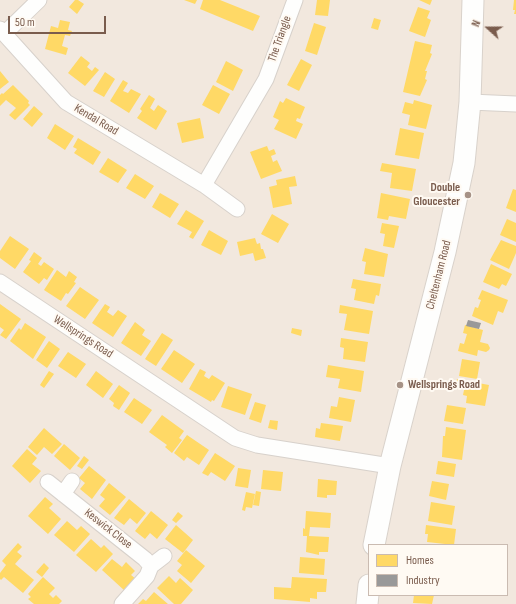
<!DOCTYPE html>
<style>
body{margin:0}
#map{position:relative;width:516px;height:604px;overflow:hidden;background:#f9f5f0;font-family:"Sofia Sans Condensed",sans-serif}
canvas{display:block}
.legend{position:absolute;left:368px;top:544px;width:140px;height:52px;box-sizing:border-box;background:#fffaf3;border:1px solid #cabbb1;margin:0;padding:5px 7px;list-style:none;font-size:12px;color:#7a5c4d}
.legend li{display:flex;align-items:center;gap:8px;height:20px}
.legend b{width:20px;border:1px solid #cabbb1}
.north{position:absolute;left:468px;top:8px;width:40px;height:40px;-webkit-text-stroke:3px #fffaf3;paint-order:stroke;rotate:291deg;font-size:11px;font-weight:700;line-height:16px;text-align:center;color:#7a5c4d}
.north::after{content:'';display:block;margin:auto;width:14px;height:18px;background:#7a5c4d;clip-path:polygon(50% 0,100% 100%,50% 72%,0 100%)}
.scale{position:absolute;left:8px;top:16px;width:98px;height:18px;box-sizing:border-box;border:2px solid #7a5c4d;border-top:0;padding-left:5px;font-size:12px;line-height:14px;white-space:nowrap;color:#7a5c4d;-webkit-text-stroke:3px #fffaf3;paint-order:stroke}
</style>
<div id="map">
<canvas width="516" height="604"></canvas>
<ul class="legend">
<li><b style="height:11px;background:#ffd966"></b>Homes</li>
<li><b style="height:11px;background:#999"></b>Industry</li>
</ul>
<div class="north">N</div>
<div class="scale">50 m</div>
</div>
<script>
const ctx = document.querySelector('canvas').getContext('2d');
ctx.lineJoin = 'round';
function paint(path, color) { ctx.fillStyle = color; ctx.fill(path, 'evenodd'); }
const shape = rows => new Path2D(rows.map(r => 'M' + r).join(''));
function strokePath(path, color, width, dash) { ctx.strokeStyle = color; ctx.lineWidth = width; ctx.lineCap = dash ? 'butt' : 'round'; ctx.setLineDash(dash || []); ctx.stroke(path); }
function label(font, color, halo, rows, align = 'center') {
  ctx.font = font + ' "Sofia Sans Condensed",sans-serif'; ctx.lineWidth = 4; ctx.setLineDash([]); ctx.textBaseline = 'middle'; ctx.strokeStyle = halo; ctx.fillStyle = color; for (const [text, x, y, turn = 0] of rows) {
    ctx.save(); ctx.translate(x, y); ctx.rotate((+turn || 0) * Math.PI / 180); ctx.textAlign = isNaN(turn) ? turn : align; if (halo) ctx.strokeText(text, 0, 0); ctx.fillText(text, 0, 0); ctx.restore();
  }
}
paint(shape([
 [0,0,516,0,516,604,0,604],
 [369,545,507,545,507,595,369,595]
]), '#f2e8de');
paint(shape([
 [75,0,78,0,84,4,77,14,69,7],
 [184,0,197,0,195,4],
 [203,0,220,0,260,16,253,31,200,9],
 [317,0,330,0,328,16,315,15],
 [419,0,432,0,430,5],
 [514,0,516,0,516,14,514,14,515,10,513,10],
 [418,7,430,11,427,18,431,20,425,37,409,31],
 [374,18,381,20,378,30,371,28],
 [60,20,70,22,68,30,72,31,70,36,65,35,62,46,68,48,66,55,45,49,51,26,58,28],
 [314,23,326,27,317,55,305,51],
 [415,41,432,45,430,53,432,54,425,71,427,71,425,79,427,80,420,96,403,92],
 [81,56,90,63,87,67,92,71,95,67,99,70,85,86,68,73],
 [301,59,312,65,299,91,287,85],
 [226,61,243,70,233,91,216,82],
 [0,71,9,82,0,89],
 [105,72,115,79,104,97,93,91],
 [123,80,128,83,123,91,128,93,131,89,141,94,129,113,110,101],
 [13,85,29,101,28,103,30,105,15,120,9,115,16,108,6,100,0,106,0,95,2,93,3,94],
 [213,85,230,94,219,114,202,105],
 [149,95,155,99,150,108,154,111,158,105,167,111,156,130,137,118,142,111,140,109],
 [286,98,305,107,300,119,297,118,296,121,303,124,296,139,274,129,279,120,273,117,280,101,283,103],
 [414,100,432,105,426,129,408,125,410,115,402,113,405,102,413,104],
 [34,106,43,114,32,127,23,119],
 [200,118,204,138,182,143,177,123],
 [55,124,74,136,65,150,47,138],
 [400,128,424,133,419,159,395,155],
 [78,138,101,152,93,165,74,153,77,149,73,147],
 [267,146,269,151,274,149,276,154,271,156,273,162,277,160,282,171,261,179,250,152],
 [108,158,127,170,118,183,99,172],
 [382,163,416,169,412,191,390,188,392,173,380,171],
 [135,174,154,186,145,199,126,188],
 [295,176,297,186,289,187,292,204,273,208,269,187,277,185,276,180],
 [513,189,516,190,516,212,506,208],
 [160,193,179,204,170,218,152,207],
 [381,193,410,199,406,219,389,216,388,220,377,218],
 [186,210,204,221,193,239,189,237,192,232,177,224],
 [272,214,289,224,278,243,261,234],
 [507,219,516,223,516,242,500,235],
 [382,223,399,226,394,248,383,246,385,234,380,233],
 [209,230,228,241,221,255,201,245],
 [10,236,29,249,15,269,0,258,0,251],
 [255,238,257,244,260,243,261,249,263,249,266,258,255,261,253,253,240,256,237,242],
 [501,240,516,246,516,253,509,269,490,260],
 [365,248,388,254,384,277,364,274,366,262,362,261],
 [34,252,42,258,38,264,41,266,44,262,54,269,47,280,44,278,39,284,23,272,31,261,29,260],
 [491,264,512,274,506,286,502,284,499,289,483,282],
 [57,270,66,277,69,271,77,277,74,282,76,283,68,294,66,293,61,301,44,290],
 [353,279,381,284,379,296,376,295,374,304,354,300,356,289,351,288],
 [80,287,99,300,85,319,66,306],
 [482,290,508,300,503,313,498,311,493,325,472,316,475,307,478,308,481,300,478,299],
 [0,304,21,319,6,339,0,335,4,330,0,327],
 [105,304,110,307,107,312,113,316,118,310,127,316,113,337,92,323],
 [340,305,373,311,369,334,344,330,347,314,339,313],
 [135,322,145,330,142,335,151,341,141,356,121,343],
 [25,323,46,337,33,359,10,341,19,328,21,330],
 [465,325,483,330,480,342,488,344,490,348,489,350,486,352,478,350,477,356,458,351,460,343,464,344,467,334,463,333],
 [292,328,302,330,301,336,291,333],
 [162,333,173,340,156,366,145,359],
 [341,338,368,342,365,362,343,359,344,348,340,347],
 [49,341,60,349,47,368,36,360],
 [174,350,195,364,182,383,161,369],
 [68,352,86,364,76,378,58,366],
 [462,359,480,362,477,379,459,376],
 [328,365,364,371,361,392,338,388,340,379,326,377],
 [200,369,206,372,204,376,209,379,212,375,225,383,214,401,212,400,211,402,189,389],
 [49,371,54,374,44,388,40,385],
 [96,371,113,384,103,398,86,385],
 [457,379,489,385,485,406,466,403,467,396,463,395,464,390,455,388],
 [119,385,130,393,119,410,113,406,114,403,109,399],
 [228,386,252,394,245,415,221,407],
 [339,397,355,400,351,422,329,418,331,406,337,407],
 [134,398,152,410,142,424,124,412],
 [255,402,266,405,261,423,249,419],
 [447,405,466,408,463,424,444,421],
 [162,415,184,431,179,438,182,440,172,453,165,447,167,445,149,432],
 [270,420,278,421,277,430,268,428],
 [321,423,343,426,340,441,315,437,316,428,320,429],
 [446,427,466,430,462,460,442,457,443,436,445,436],
 [44,428,62,444,52,454,44,447,37,455,28,447],
 [187,435,209,450,199,465,187,457,184,461,174,453],
 [64,444,80,458,70,470,54,456],
 [27,449,37,458,32,464,41,471,30,483,12,466],
 [215,453,235,466,225,481,211,472,208,476,202,473],
 [84,456,89,460,82,469,77,466],
 [438,461,456,464,454,477,436,474],
 [89,466,106,480,92,499,80,489,85,483,79,478],
 [238,468,251,470,248,488,235,486],
 [263,470,283,472,281,491,261,489],
 [318,479,337,481,336,495,327,495,327,498,317,497],
 [432,481,449,484,446,500,429,496],
 [109,483,126,497,110,515,99,506,105,499,100,495],
 [256,491,261,492,259,506,253,505],
 [246,492,255,494,252,508,246,507,245,511,242,510],
 [45,497,53,504,49,508,61,519,48,534,28,516],
 [129,499,146,513,137,524,130,518,124,525,114,518],
 [431,502,455,506,452,525,428,521],
 [151,511,168,525,157,539,150,533,145,539,135,531],
 [306,511,331,513,330,528,310,527,309,536,329,537,328,552,319,552,319,555,306,552,307,536,303,536,303,528,305,529],
 [178,512,183,516,176,523,172,520],
 [67,521,77,530,81,526,90,534,74,552,54,535],
 [176,525,193,540,183,553,165,539],
 [426,525,456,529,454,545,427,542,428,534,425,534],
 [91,539,101,548,104,545,113,554,96,572,76,555],
 [18,543,22,547,17,552,22,556,15,564,34,580,23,593,4,577,1,580,0,579,0,573,6,565,2,561],
 [186,550,205,566,191,583,177,571,182,565,177,561],
 [300,557,325,559,324,575,299,573],
 [112,559,122,567,126,562,135,571,131,575,136,579,125,591,102,570],
 [44,563,49,568,42,577,36,572],
 [169,576,176,583,180,578,193,590,181,604,174,604,157,588],
 [43,577,55,588,49,594,53,598,56,595,62,601,59,604,34,604,28,599,31,597,28,594],
 [292,577,327,579,326,592,317,592,317,599,310,598,310,602,274,599,274,587,291,588],
 [154,592,168,604,138,604,143,599,146,601],
 [414,595,434,595,432,604,413,603]
]), '#ffd966');
paint(shape([
 [468,320,481,323,479,329,466,326]
]), '#999');
const minor = shape([
 [0,29,66,102,204,185,237,209],
 [4,34,39,0],
 [470,102,516,104],
 [204,185,266,79,295,0],
 [0,282,235,438,257,445,390,466],
 [48,482,145,559,151,566,147,576,122,604],
 [63,494,72,481],
 [151,566,164,556]
]);
const secondary = shape([
 [374,545,390,466,445,252,464,163,470,102,473,0],
 [367,604,369,585]
]);
strokePath(minor, '#d7d1cb', 17);
strokePath(secondary, '#d9d2cb', 23);
strokePath(minor, '#fefefd', 15);
strokePath(secondary, '#fefefd', 21);
for (const [x, y, r, color] of [
 [468,195,4,"#a69286"],
 [400,385,4,"#a69286"]
]) { const dot = new Path2D(); dot.arc(x, y, r, 0, 2 * Math.PI); ctx.fillStyle = color; ctx.fill(dot); strokePath(dot, '#fffaf3', 1.5); }
label('12px', '#7a5c4d', '#fffaf3', [
 ["The Triangle",280,39,-70],
 ["Kendal Road",96,120,31],
 ["Cheltenham Road",439,275,-76],
 ["Wellsprings Road",83,337,33],
 ["Keswick Close",108,529,38]
]);
label('bold 12px', '#7a5c4d', '#fffaf3', [
 ["Double",460,188],
 ["Gloucester",460,202],
 ["Wellsprings Road",408,385,"left"]
], 'right');
</script>
